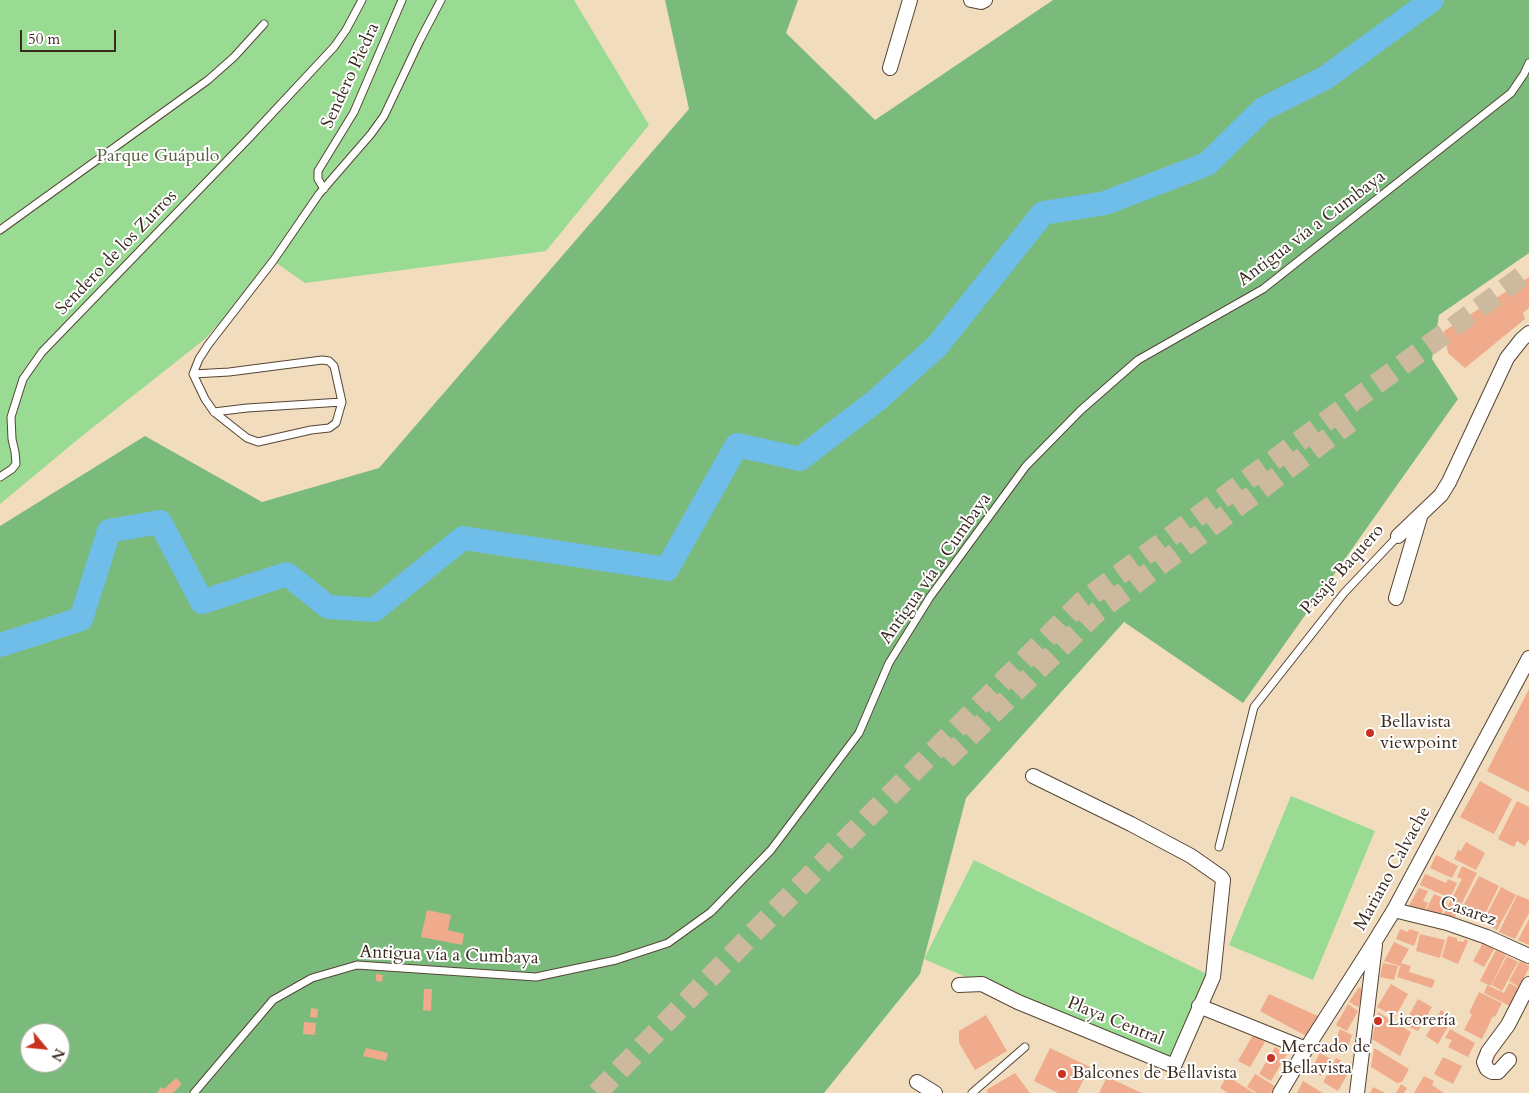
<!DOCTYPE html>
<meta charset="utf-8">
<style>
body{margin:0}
#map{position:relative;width:1529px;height:1093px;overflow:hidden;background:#f1ddbd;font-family:Cardo,serif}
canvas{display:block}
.north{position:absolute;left:20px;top:1023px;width:50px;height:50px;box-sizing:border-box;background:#fff;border:1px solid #b1aaa5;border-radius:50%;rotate:118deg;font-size:14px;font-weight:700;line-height:20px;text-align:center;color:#3b2a1e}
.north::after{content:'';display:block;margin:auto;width:18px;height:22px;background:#c8321e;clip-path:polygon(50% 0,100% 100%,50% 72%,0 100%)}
.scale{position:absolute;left:20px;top:30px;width:96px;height:22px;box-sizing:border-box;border:2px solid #3b2a1e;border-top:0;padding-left:6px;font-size:15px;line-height:18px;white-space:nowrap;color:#3b2a1e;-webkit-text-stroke:4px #fff;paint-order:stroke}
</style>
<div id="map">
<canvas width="1529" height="1093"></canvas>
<div class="north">N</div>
<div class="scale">50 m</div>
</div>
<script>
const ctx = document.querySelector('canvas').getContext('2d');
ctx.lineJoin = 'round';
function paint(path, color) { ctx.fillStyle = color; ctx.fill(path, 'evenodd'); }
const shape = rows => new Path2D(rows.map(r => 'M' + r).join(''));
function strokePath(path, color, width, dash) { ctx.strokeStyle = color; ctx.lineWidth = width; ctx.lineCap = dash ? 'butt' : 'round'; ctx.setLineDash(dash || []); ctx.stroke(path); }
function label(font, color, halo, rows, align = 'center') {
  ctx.font = font + ' Cardo,serif'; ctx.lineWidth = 4; ctx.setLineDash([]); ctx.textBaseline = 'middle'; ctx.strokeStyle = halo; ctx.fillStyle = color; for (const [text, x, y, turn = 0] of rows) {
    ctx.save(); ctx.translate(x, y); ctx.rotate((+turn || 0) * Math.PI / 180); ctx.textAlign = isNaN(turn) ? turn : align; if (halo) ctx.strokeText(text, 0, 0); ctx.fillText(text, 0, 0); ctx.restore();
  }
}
paint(shape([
 [0,0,574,0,649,125,546,251,305,283,275,262,205,339,82,436,0,504],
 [1291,796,1375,831,1313,980,1229,945],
 [974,860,1213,977,1171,1065,924,959]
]), '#99db92');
paint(shape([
 [665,0,798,0,786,33,875,120,1053,0,1529,0,1529,253,1439,315,1432,359,1458,399,1243,703,1124,622,966,798,920,974,824,1093,0,1093,0,526,145,436,262,502,379,468,689,109],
 [30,1033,60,1033,60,1063,30,1063]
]), '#7abb7c');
strokePath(shape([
 [0,645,81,619,109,531,160,522,202,602,287,574,328,607,374,610,463,538,667,569,737,445,800,459,877,400,937,346,1043,213,1105,203,1207,164,1263,109,1325,78,1432,0]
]), '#6fbde9', 24);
paint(shape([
 [1529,277,1529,308,1523,313,1525,319,1465,368,1448,353,1444,331],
 [1529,689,1529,792,1487,771],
 [1480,781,1512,799,1494,834,1460,817],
 [1517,801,1529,807,1529,839,1525,846,1517,841,1514,847,1498,839],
 [1466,842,1485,853,1476,870,1454,859,1458,850,1461,851],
 [1436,855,1458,866,1452,878,1430,868],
 [1462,866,1477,873,1455,917,1443,915,1462,879,1457,877],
 [1425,874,1446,883,1448,879,1457,883,1450,898,1420,885],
 [1479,876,1499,886,1481,922,1460,912],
 [1501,887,1516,895,1497,930,1483,922],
 [1419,888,1428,891,1423,901,1428,903,1424,912,1408,907],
 [1434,894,1448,900,1441,915,1426,910],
 [1517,895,1529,900,1529,913,1515,939,1499,932],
 [427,910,451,915,448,930,464,934,462,945,421,937],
 [1529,919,1529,945,1518,940],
 [1400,929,1408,932,1409,929,1419,932,1414,946,1396,939],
 [1420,934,1445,940,1440,958,1416,951],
 [1448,936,1457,938,1457,941,1463,942,1465,939,1468,941,1458,964,1442,957],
 [1394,942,1409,949,1401,963,1411,966,1409,972,1435,980,1432,988,1397,977,1400,967,1403,967,1384,961],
 [1483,943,1494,949,1484,967,1473,961],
 [1496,950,1506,955,1491,986,1480,981],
 [1507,956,1518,962,1502,991,1492,985],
 [1520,961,1529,966,1529,968,1519,987,1509,981],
 [1383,963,1398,966,1394,980,1380,977],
 [376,974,383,975,382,982,376,981],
 [1509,983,1519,988,1510,1006,1484,993,1487,985,1504,993],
 [1391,984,1408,994,1395,1017,1377,1007],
 [1359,987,1364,992,1358,1007,1349,1002],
 [424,989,432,989,431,1011,423,1010],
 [1479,992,1502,1003,1495,1017,1493,1016,1482,1039,1464,1030,1472,1014,1469,1013],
 [1269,994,1320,1017,1306,1036,1260,1011],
 [1418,999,1432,1007,1418,1031,1404,1024],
 [1348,1004,1358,1011,1347,1031,1336,1025],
 [311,1008,318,1009,317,1018,310,1017],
 [1441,1010,1453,1018,1438,1044,1426,1036],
 [1378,1012,1411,1032,1400,1056,1372,1039],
 [986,1015,1007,1051,975,1070,959,1043,959,1031],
 [304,1022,316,1023,315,1035,303,1034],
 [1340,1029,1352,1035,1345,1055,1332,1048],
 [1450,1029,1475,1043,1468,1057,1448,1047,1452,1040,1445,1038],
 [1253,1035,1265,1042,1250,1067,1238,1061],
 [1275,1047,1287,1054,1271,1081,1259,1074],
 [366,1048,388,1053,386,1061,363,1056],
 [1050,1048,1090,1067,1077,1093,1058,1093,1034,1081],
 [1374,1048,1409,1069,1402,1082,1397,1083,1371,1067],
 [1320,1053,1331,1059,1321,1076,1311,1070],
 [1443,1057,1462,1066,1453,1084,1434,1074],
 [1336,1058,1342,1061,1338,1069,1347,1075,1338,1091,1323,1082],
 [1015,1073,1030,1093,988,1093,986,1090],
 [1255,1074,1275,1086,1271,1093,1257,1093,1247,1087],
 [1227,1076,1254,1093,1228,1093,1220,1088],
 [1424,1076,1434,1081,1432,1085,1444,1093,1414,1093],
 [1107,1077,1142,1093,1099,1093],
 [176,1078,182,1084,173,1093,157,1093,161,1087,164,1089],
 [1303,1081,1323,1093,1297,1093],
 [1401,1084,1407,1088,1404,1093,1396,1093],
 [1373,1087,1385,1093,1370,1093]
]), '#efab8b');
strokePath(shape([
 [946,759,1097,612,1350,422],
 [597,1093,776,910,1082,602,1529,271]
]), '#cdb99d', 21, [21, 11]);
const service = shape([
 [324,189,318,179,318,171,354,112,402,0],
 [0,230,208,80,234,57,264,24],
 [193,374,229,372,322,360,329,361,334,366,342,402,336,423,329,428,311,430,258,442,247,438,214,412,205,399,193,374,199,359,208,345,273,261,319,194,371,134,384,116,420,40,441,0],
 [214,412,247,408,342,402],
 [0,477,12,469,16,464,15,452,12,439,11,417,23,379,42,352,251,136,334,47,346,30,362,0],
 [1219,847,1254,707,1344,593,1398,536],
 [194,1093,273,1000,312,978,357,965,536,977,616,960,668,943,711,912,771,850,859,733,889,663,930,597,1026,466,1081,410,1138,360,1263,289,1511,93,1524,74,1529,63],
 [972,1093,1025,1047]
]);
const minor = shape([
 [971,0,981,2,985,0],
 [890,68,910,0],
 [1398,536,1441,495,1449,482,1507,358,1522,339,1529,333],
 [1396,598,1420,517],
 [1394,910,1447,923,1487,937,1529,956],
 [959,985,982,984,1018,1002,1174,1066,1213,977,1223,880,1221,877,1191,856,1131,824,1033,776],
 [1199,1006,1306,1049],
 [1509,1060,1498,1072,1492,1072,1487,1069,1484,1062,1488,1052,1508,1025,1529,984],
 [917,1082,935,1093],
 [1280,1093,1306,1049,1375,941,1394,910,1529,658],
 [1357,1093,1375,945]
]);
strokePath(service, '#564536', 9);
strokePath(minor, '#564536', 16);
strokePath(service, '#fff', 7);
strokePath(minor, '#fff', 14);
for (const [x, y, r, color] of [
 [1370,733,5,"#c8321e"],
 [1378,1021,5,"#c8321e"],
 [1271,1058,5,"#c8321e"],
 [1062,1074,5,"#c8321e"]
]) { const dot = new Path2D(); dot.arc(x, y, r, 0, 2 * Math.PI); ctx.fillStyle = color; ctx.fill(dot); strokePath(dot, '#fff', 2); }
label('18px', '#3b2a1e', '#fff', [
 ["Sendero Piedra",351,76,-65],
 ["Antigua vía a Cumbaya",1312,229,-37],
 ["Sendero de los Zurros",117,253,-46],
 ["Antigua vía a Cumbaya",936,569,-55],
 ["Pasaje Baquero",1343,570,-48],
 ["Mariano Calvache",1393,869,-61],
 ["Casarez",1468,912,19],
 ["Antigua vía a Cumbaya",449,956,2],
 ["Playa Central",1115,1022,22]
]);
label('18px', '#575f41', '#fff', [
 ["Parque Guápulo",158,157]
]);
label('18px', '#3b2a1e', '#fff', [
 ["Bellavista",1380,723],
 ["viewpoint",1380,744],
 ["Licorería",1388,1021],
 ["Mercado de",1281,1048],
 ["Bellavista",1281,1069],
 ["Balcones de Bellavista",1072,1074]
], 'left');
</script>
